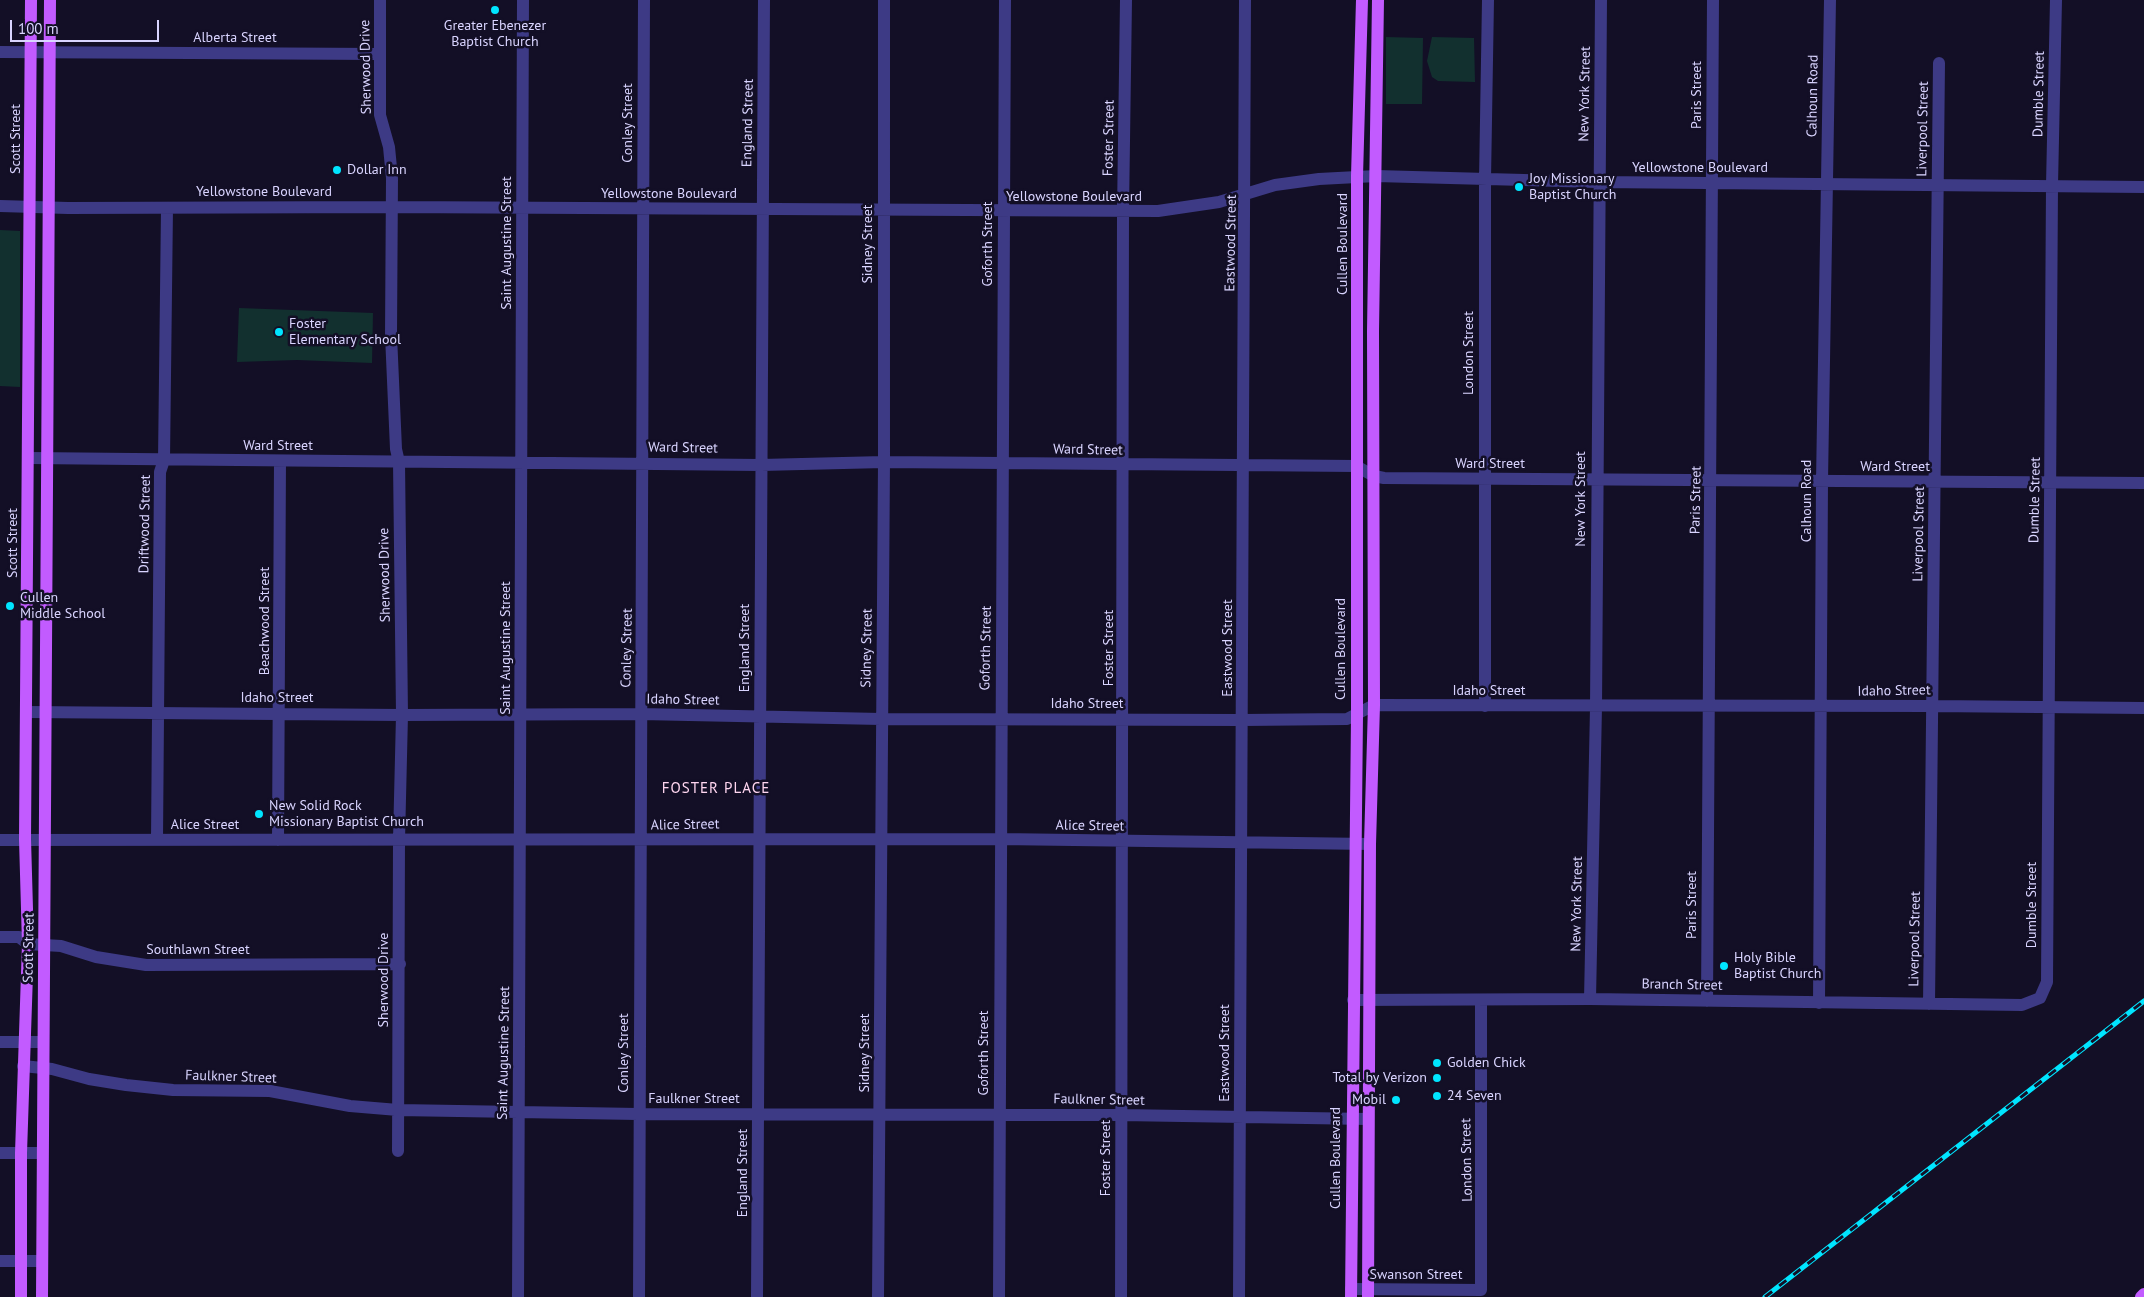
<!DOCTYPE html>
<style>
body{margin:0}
#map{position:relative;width:2144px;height:1297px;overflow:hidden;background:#130f26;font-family:"PT Sans",sans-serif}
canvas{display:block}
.scale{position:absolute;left:10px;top:20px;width:149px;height:22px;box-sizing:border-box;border:2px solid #d9d4ff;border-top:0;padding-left:6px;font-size:15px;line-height:18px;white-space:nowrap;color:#d9d4ff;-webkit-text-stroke:4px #130f26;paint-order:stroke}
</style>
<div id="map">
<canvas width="2144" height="1297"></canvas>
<div class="scale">100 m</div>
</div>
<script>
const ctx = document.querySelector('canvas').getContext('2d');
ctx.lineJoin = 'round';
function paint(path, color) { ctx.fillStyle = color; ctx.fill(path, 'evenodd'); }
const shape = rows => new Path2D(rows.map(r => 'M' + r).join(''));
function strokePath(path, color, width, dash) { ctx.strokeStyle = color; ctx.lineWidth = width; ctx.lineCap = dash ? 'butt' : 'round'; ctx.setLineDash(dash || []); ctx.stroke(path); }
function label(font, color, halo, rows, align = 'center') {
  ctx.font = font + ' "PT Sans",sans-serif'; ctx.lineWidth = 5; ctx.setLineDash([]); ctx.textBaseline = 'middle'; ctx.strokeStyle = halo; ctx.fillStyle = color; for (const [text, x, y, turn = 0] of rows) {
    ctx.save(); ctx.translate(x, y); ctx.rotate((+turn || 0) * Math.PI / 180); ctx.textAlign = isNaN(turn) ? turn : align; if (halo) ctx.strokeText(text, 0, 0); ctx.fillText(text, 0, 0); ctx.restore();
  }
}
paint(shape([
 [1386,37,1423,38,1422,104,1386,104],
 [1432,37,1474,38,1475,82,1438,81,1432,77,1427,61],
 [0,230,20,231,20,387,0,386],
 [239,308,373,313,372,363,297,360,237,362]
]), '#12302f');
strokePath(shape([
 [380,0,380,115,389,147,392,178,391,335,396,449,399,462,402,715,399,840,398,1151],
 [0,52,380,54],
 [0,206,68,208,392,207,1158,211,1219,202,1275,185,1319,179,1376,176,1598,182,2144,187],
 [29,458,761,465,884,462,1356,466,1374,476,1384,478,2144,483],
 [1485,706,1485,180,1488,0],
 [27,712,402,715,641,714,881,719,1243,720,1347,719,1374,705,1932,706,2144,708],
 [0,840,1000,839,1370,844],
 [157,840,160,472,164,460,167,208],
 [278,840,280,461],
 [0,937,19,937,28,944,61,946,96,957,146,965,400,964],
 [1590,999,1596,707,1601,0],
 [1353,1000,1590,999,2022,1005,2040,998,2047,982,2052,185,2056,0],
 [1707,1001,1713,0],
 [1819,1003,1822,481,1830,0],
 [1929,1004,1939,63],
 [0,1042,42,1042],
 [23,1066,52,1069,89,1079,126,1085,173,1090,270,1091,350,1106,398,1110,638,1114,1121,1115,1368,1119],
 [0,1153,42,1153],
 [0,1261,42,1261],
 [1351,1289,1481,1290,1481,1000],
 [518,1297,523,0],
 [639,1297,644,0],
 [757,1297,764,0],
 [878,1297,884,462,884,0],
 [999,1297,1005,0],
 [1121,1297,1123,212,1126,0],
 [1239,1297,1245,0]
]), '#3d3a85', 12);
strokePath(shape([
 [21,1297,21,1153,28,944,25,839,31,0],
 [42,1297,50,0],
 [1351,1297,1357,716,1357,176,1362,0],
 [1368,1297,1370,844,1374,705,1373,331,1378,0],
 [2141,1297,2144,1294]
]), '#c25bff', 12);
const rail = shape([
 [1765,1297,2144,1001]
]);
strokePath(rail, '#00e5ff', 5);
strokePath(rail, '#130f26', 3, [9]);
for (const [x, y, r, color] of [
 [495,10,5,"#00e5ff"],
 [337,170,5,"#00e5ff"],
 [1519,187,5,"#00e5ff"],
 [279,332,5,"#00e5ff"],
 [10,606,5,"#00e5ff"],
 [259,814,5,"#00e5ff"],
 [1724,966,5,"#00e5ff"],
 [1437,1063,5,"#00e5ff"],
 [1437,1078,5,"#00e5ff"],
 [1437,1096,5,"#00e5ff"],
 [1396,1100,5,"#00e5ff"]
]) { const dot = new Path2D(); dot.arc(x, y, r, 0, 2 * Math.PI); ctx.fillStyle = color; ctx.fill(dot); strokePath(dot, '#130f26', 2); }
label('14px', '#d9d4ff', '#130f26', [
 ["Greater Ebenezer",495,26,"center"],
 ["Baptist Church",495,42,"center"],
 ["Dollar Inn",347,170],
 ["Joy Missionary",1529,179],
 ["Baptist Church",1529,195],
 ["Foster",289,324],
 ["Elementary School",289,340],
 ["Cullen",20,598],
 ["Middle School",20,614],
 ["New Solid Rock",269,806],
 ["Missionary Baptist Church",269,822],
 ["Holy Bible",1734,958],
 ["Baptist Church",1734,974],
 ["Golden Chick",1447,1063],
 ["Total by Verizon",1427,1078,"right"],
 ["24 Seven",1447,1096],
 ["Mobil",1386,1100,"right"]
], 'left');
label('14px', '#d9d4ff', '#130f26', [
 ["Alberta Street",235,38],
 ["Sherwood Drive",366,67,-91],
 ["New York Street",1585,94,-89],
 ["Dumble Street",2039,94,-89],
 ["Paris Street",1697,95,-90],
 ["Calhoun Road",1813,96,-89],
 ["Conley Street",628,123,-90],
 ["England Street",748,123,-89],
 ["Liverpool Street",1923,129,-89],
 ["Foster Street",1109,138,-89],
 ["Scott Street",16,139,-90],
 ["Yellowstone Boulevard",1700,168],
 ["Yellowstone Boulevard",264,192],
 ["Yellowstone Boulevard",669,194],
 ["Yellowstone Boulevard",1074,197],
 ["Saint Augustine Street",507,243,-90],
 ["Eastwood Street",1231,243,-89],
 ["Sidney Street",868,244,-90],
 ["Goforth Street",988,244,-90],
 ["Cullen Boulevard",1343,244,-90],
 ["London Street",1469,353,-90],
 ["Ward Street",278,446],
 ["Ward Street",683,448,1],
 ["Ward Street",1088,450,1],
 ["Ward Street",1490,464],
 ["Ward Street",1895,467],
 ["New York Street",1581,499,-90],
 ["Paris Street",1696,500,-89],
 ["Dumble Street",2035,500,-89],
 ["Calhoun Road",1807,501,-90],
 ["Driftwood Street",145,524,-89],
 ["Liverpool Street",1919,534,-89],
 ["Scott Street",13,543,-90],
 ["Sherwood Drive",385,575,-91],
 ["Beachwood Street",265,621,-90],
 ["Saint Augustine Street",506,648,-90],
 ["Conley Street",627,648,-89],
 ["England Street",745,648,-90],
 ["Sidney Street",867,648,-89],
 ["Goforth Street",986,648,-89],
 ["Foster Street",1109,648,-90],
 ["Eastwood Street",1228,648,-90],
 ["Cullen Boulevard",1341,649,-90],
 ["Idaho Street",1489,691],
 ["Idaho Street",1894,691,-1],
 ["Idaho Street",277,698],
 ["Idaho Street",683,700,1],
 ["Idaho Street",1087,704],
 ["Alice Street",205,825],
 ["Alice Street",685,825,-1],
 ["Alice Street",1090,826,1],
 ["New York Street",1577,904,-89],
 ["Paris Street",1692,905,-90],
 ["Dumble Street",2032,905,-90],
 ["Liverpool Street",1915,939,-89],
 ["Scott Street",29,948,-89],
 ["Southlawn Street",198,950],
 ["Sherwood Drive",384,980,-90],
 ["Branch Street",1682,985,1],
 ["Saint Augustine Street",504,1053,-89],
 ["Conley Street",624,1053,-90],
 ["Sidney Street",865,1053,-90],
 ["Goforth Street",984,1053,-90],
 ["Eastwood Street",1225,1053,-90],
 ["Faulkner Street",231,1077,2],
 ["Faulkner Street",694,1099],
 ["Faulkner Street",1099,1100,1],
 ["Foster Street",1106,1158,-90],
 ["Cullen Boulevard",1336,1158,-90],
 ["London Street",1467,1160,-91],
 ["England Street",743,1173,-90],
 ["Swanson Street",1416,1275]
]);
ctx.letterSpacing = '1px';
label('15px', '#ffd6f0', '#130f26', [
 ["FOSTER PLACE",716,789]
]);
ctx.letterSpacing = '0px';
</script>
